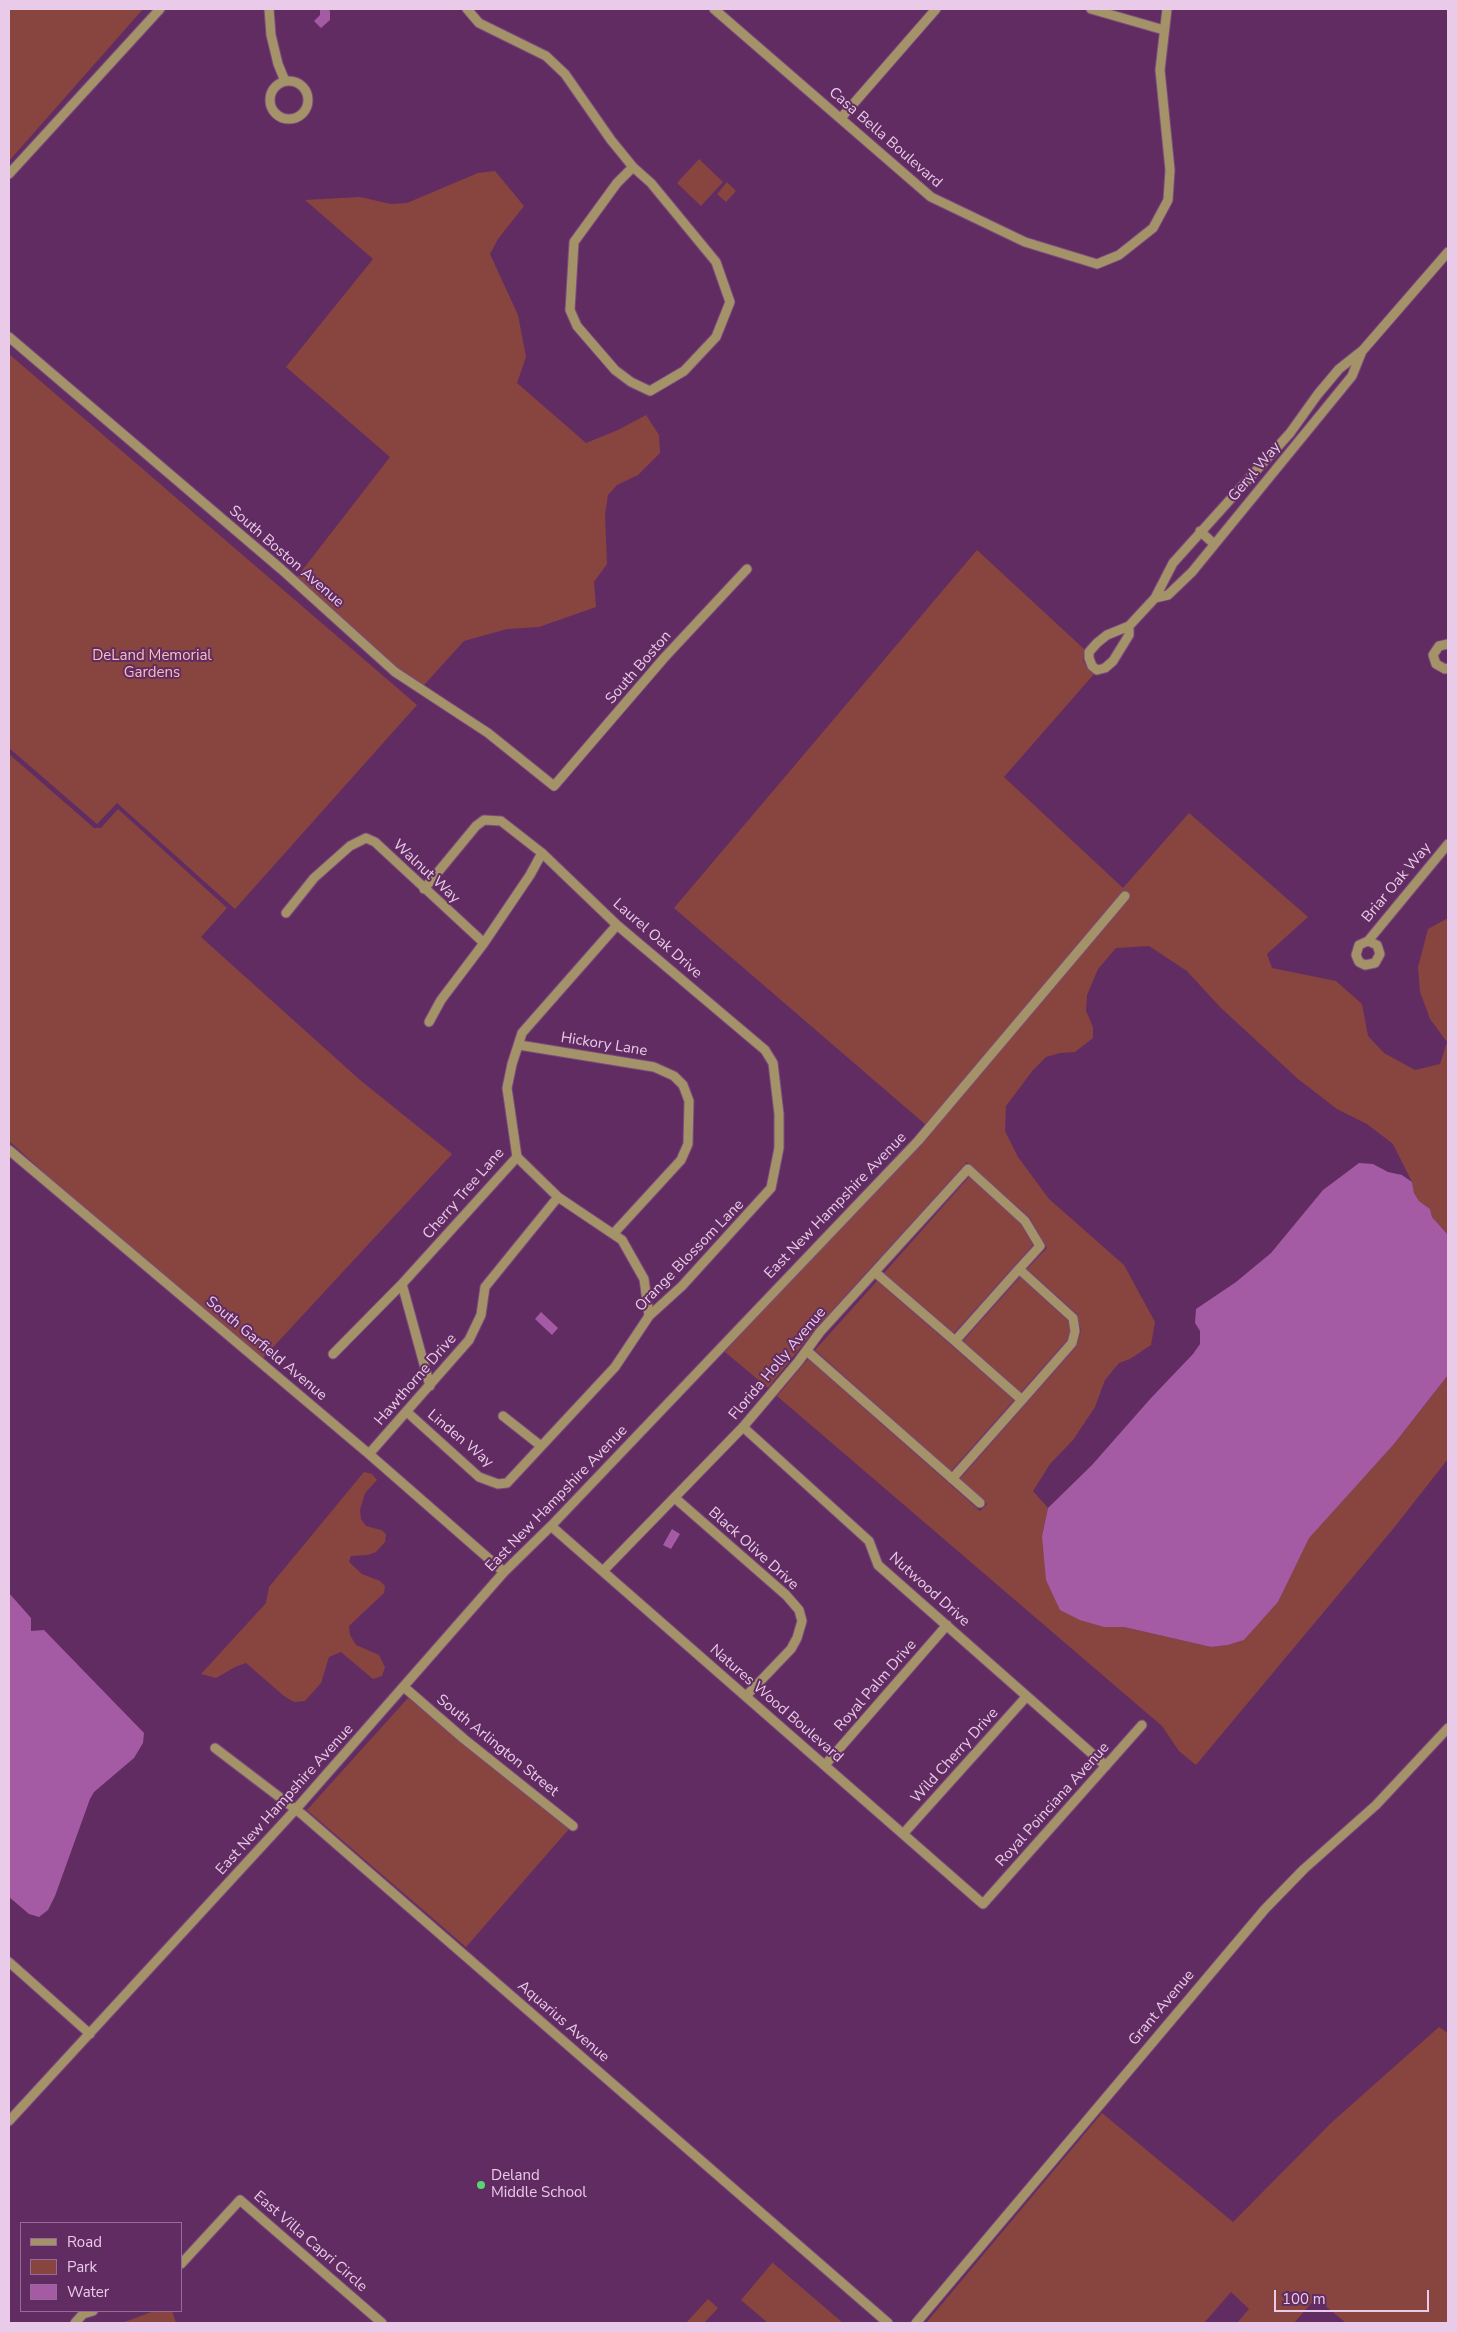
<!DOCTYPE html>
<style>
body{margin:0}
#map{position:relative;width:1457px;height:2332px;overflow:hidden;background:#612c62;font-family:"Nunito Sans",sans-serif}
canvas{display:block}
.frame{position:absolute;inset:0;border:10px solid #e9cae8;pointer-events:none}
.legend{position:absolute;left:20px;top:2222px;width:162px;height:90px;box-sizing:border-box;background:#612c62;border:1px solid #976b98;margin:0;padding:6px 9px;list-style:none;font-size:15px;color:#e9cae8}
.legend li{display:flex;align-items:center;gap:10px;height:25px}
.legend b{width:25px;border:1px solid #976b98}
.scale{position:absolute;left:1274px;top:2290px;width:155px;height:22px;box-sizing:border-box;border:2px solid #e9cae8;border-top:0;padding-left:6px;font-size:15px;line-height:18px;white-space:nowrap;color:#e9cae8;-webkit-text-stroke:4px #612c62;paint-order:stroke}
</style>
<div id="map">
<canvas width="1457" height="2332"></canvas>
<div class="frame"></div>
<ul class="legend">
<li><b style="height:6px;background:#a49268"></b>Road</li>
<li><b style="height:14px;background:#88453f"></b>Park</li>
<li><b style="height:14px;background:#a45ba4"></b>Water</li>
</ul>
<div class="scale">100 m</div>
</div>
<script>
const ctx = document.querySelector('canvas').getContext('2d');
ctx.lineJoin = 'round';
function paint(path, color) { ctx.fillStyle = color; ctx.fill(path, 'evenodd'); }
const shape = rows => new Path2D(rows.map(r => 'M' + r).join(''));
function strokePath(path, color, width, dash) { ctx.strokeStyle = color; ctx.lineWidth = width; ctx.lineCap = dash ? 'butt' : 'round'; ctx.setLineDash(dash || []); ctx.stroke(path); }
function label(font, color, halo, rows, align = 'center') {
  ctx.font = font + ' "Nunito Sans",sans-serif'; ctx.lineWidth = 4; ctx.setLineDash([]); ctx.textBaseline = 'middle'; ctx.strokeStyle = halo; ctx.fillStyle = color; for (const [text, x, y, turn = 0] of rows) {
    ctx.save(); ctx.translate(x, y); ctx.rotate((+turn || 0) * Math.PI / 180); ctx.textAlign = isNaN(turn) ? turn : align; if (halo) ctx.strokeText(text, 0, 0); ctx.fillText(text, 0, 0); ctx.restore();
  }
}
paint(shape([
 [9,9,143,9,9,161],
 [699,159,723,182,701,206,677,183],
 [495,171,524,206,498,239,490,254,518,315,526,357,517,383,586,443,618,430,646,415,659,435,660,453,638,475,617,485,608,495,605,515,607,564,594,582,596,607,539,627,507,629,464,641,424,685,398,668,297,577,390,457,286,367,373,259,305,200,360,197,391,204,407,203,478,173],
 [727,182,736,191,726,202,717,194],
 [9,354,417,705,235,909,117,803,97,824,9,748],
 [977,550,1084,649,1083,660,1087,668,1094,674,1004,777,1123,888,1189,813,1308,917,1267,954,1272,968,1336,981,1362,1004,1368,1036,1384,1053,1415,1070,1440,1064,1447,1042,1430,1019,1420,992,1418,967,1428,929,1448,918,1448,1235,1432,1217,1430,1209,1419,1201,1414,1193,1412,1182,1393,1144,1367,1124,1337,1109,1298,1079,1220,1007,1187,971,1149,946,1116,948,1098,969,1087,995,1086,1011,1093,1027,1093,1038,1075,1052,1060,1053,1046,1057,1033,1070,1006,1106,1005,1131,1018,1157,1049,1199,1124,1265,1155,1322,1151,1345,1130,1359,1119,1363,1105,1380,1095,1407,1073,1440,1050,1464,1033,1491,1048,1508,1042,1536,1104,1627,1124,1627,1211,1647,1228,1645,1244,1640,1278,1602,1308,1538,1394,1444,1448,1375,1448,1459,1393,1529,1196,1765,1179,1751,1162,1726,777,1396,808,1359,980,1511,987,1504,960,1479,1076,1347,1081,1331,1077,1314,1027,1269,1047,1248,1030,1218,967,1162,816,1328,768,1388,725,1352,926,1125,674,908],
 [9,754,94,828,101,828,118,809,227,908,201,937,360,1080,452,1154,263,1358,69,1195,9,1141],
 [969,1177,1021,1224,1033,1245,954,1333,884,1273],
 [1020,1277,1068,1321,1070,1330,1067,1340,1021,1392,963,1341],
 [877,1281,1014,1400,951,1471,815,1350],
 [364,1472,372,1474,377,1480,365,1493,360,1510,361,1519,366,1526,381,1530,386,1534,385,1542,376,1552,368,1555,351,1556,349,1562,362,1574,380,1581,385,1586,384,1593,349,1626,350,1635,356,1645,379,1655,385,1667,382,1676,373,1679,341,1652,329,1657,321,1683,305,1701,294,1702,284,1696,246,1663,235,1667,216,1678,201,1674,266,1603,269,1587],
 [408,1698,461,1743,569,1829,466,1947,307,1810],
 [1439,2027,1448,2033,1448,2323,1346,2323,1316,2298,1294,2323,1237,2323,1249,2309,1231,2292,1204,2323,926,2323,1102,2113,1233,2222,1331,2123],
 [773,2262,773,2263,843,2323,768,2323,741,2300],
 [708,2299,718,2308,704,2323,686,2323],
 [154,2311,172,2311,176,2323,122,2323]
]), '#88453f');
paint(shape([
 [320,9,328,9,330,11,330,20,321,28,314,21,320,15],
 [1359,1163,1373,1164,1388,1172,1402,1175,1412,1182,1414,1193,1419,1201,1430,1209,1432,1217,1448,1235,1448,1375,1394,1444,1309,1538,1278,1602,1244,1640,1228,1645,1211,1647,1124,1627,1104,1627,1080,1620,1060,1610,1046,1580,1042,1536,1048,1508,1092,1465,1151,1398,1193,1354,1200,1344,1200,1331,1195,1323,1196,1309,1236,1282,1271,1253,1323,1190],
 [541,1312,558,1328,552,1335,535,1319],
 [672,1529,680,1534,671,1549,663,1545],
 [9,1593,31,1618,31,1631,44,1630,144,1733,143,1743,134,1758,94,1792,90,1799,55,1896,48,1910,39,1917,29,1914,9,1897]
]), '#a45ba4');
const minor = shape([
 [269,9,271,35,278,64,285,81],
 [467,9,479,23,546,56,565,74,611,140,633,167,651,183,716,262,730,302,716,337,684,371,650,391,631,382,615,370,577,326,570,310,574,242,617,183,633,167],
 [714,9,931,197,1025,242,1097,264,1119,255,1153,228,1168,200,1170,170,1160,70,1167,9],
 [1091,9,1164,30],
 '270 100a19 19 0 1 1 38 0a19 19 0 1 1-38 0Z',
 [841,118,936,9],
 [9,174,160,9],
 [9,337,281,569,395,672,488,733,554,786,664,658,747,569],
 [1200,531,1214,544],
 [1155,598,1168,595,1192,572,1352,376,1362,351],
 [1129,626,1129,635,1113,661,1105,668,1097,670,1092,666,1089,658,1089,652,1097,643,1107,635,1129,626,1155,598,1173,563,1290,433,1318,394,1339,369,1363,350,1448,252],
 [1448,644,1439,646,1433,655,1436,664,1445,669,1448,668],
 [286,913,314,878,350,846,366,838,375,842,484,943,441,1000,429,1022],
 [1368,941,1377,945,1380,954,1375,963,1365,965,1359,962,1356,955,1359,945,1368,941,1448,844],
 [484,943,530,875,542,853],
 [519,1045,654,1067,674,1076,683,1085,689,1101,688,1144,681,1160,614,1233],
 [9,1150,369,1454,504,1572],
 [517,1157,558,1197,622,1240,644,1279,649,1316],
 [876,1273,955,1341],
 [807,1351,980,1503],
 [333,1354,402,1284],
 [430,1386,402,1284,517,1157,507,1088,512,1064,522,1033,617,925],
 [407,1412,479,1477,498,1484,507,1483,615,1367,649,1316,682,1286,771,1188,779,1148,779,1114,773,1063,765,1050,617,925,542,853,501,821,484,820,476,826,424,889],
 [503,1416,541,1446],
 [743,1427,869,1541,878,1565,1106,1766],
 [369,1454,469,1340,481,1315,485,1287,558,1197],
 [952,1479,1022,1400,1072,1343,1075,1331,1073,1318,1019,1269,955,1341,1022,1400],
 [675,1498,786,1595,799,1610,802,1621,797,1638,791,1649,746,1696],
 [551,1526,983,1904,1142,1725],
 [603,1571,743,1427,798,1362,820,1332,968,1169,1025,1221,1040,1246,1019,1269],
 [404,1687,464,1739,573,1826],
 [215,1748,303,1815,888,2323],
 [825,1765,947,1625],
 [903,1834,1027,1696],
 [9,1962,90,2034],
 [9,2121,296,1809,504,1572,551,1526,918,1141,1125,896],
 [181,2264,240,2200,382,2323],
 [75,2323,83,2314,93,2311],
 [916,2323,1265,1909,1304,1869,1376,1805,1448,1728]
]);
strokePath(minor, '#7c4c7d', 11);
strokePath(minor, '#a49268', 9);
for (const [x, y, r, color] of [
 [481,2185,5,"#59d56f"]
]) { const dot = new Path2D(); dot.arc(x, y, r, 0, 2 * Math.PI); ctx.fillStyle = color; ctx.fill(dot); strokePath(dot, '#612c62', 2); }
label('15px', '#e9cae8', '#612c62', [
 ["Casa Bella Boulevard",885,138,41],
 ["Geryl Way",1255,472,-50],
 ["South Boston Avenue",286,557,41],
 ["South Boston",639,668,-49],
 ["Walnut Way",426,872,43],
 ["Briar Oak Way",1397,883,-50],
 ["Laurel Oak Drive",657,939,41],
 ["Hickory Lane",604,1045,9],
 ["Cherry Tree Lane",464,1194,-49],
 ["East New Hampshire Avenue",836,1206,-46],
 ["Orange Blossom Lane",690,1256,-46],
 ["South Garfield Avenue",266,1349,40],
 ["Florida Holly Avenue",778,1364,-50],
 ["Hawthorne Drive",416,1380,-49],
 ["Linden Way",460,1439,40],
 ["East New Hampshire Avenue",557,1499,-46],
 ["Black Olive Drive",753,1549,42],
 ["Nutwood Drive",929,1590,42],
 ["Royal Palm Drive",876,1686,-49],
 ["Natures Wood Boulevard",776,1704,41],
 ["South Arlington Street",497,1746,39],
 ["Wild Cherry Drive",955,1756,-48],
 ["East New Hampshire Avenue",285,1800,-48],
 ["Royal Poinciana Avenue",1053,1805,-48],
 ["Grant Avenue",1162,2008,-50],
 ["Aquarius Avenue",563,2022,41],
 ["East Villa Capri Circle",310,2242,41]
]);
label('15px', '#f8bfb8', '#612c62', [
 ["DeLand Memorial",152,656],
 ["Gardens",152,673]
]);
label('15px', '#e9cae8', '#612c62', [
 ["Deland",491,2176],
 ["Middle School",491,2193]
], 'left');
</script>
